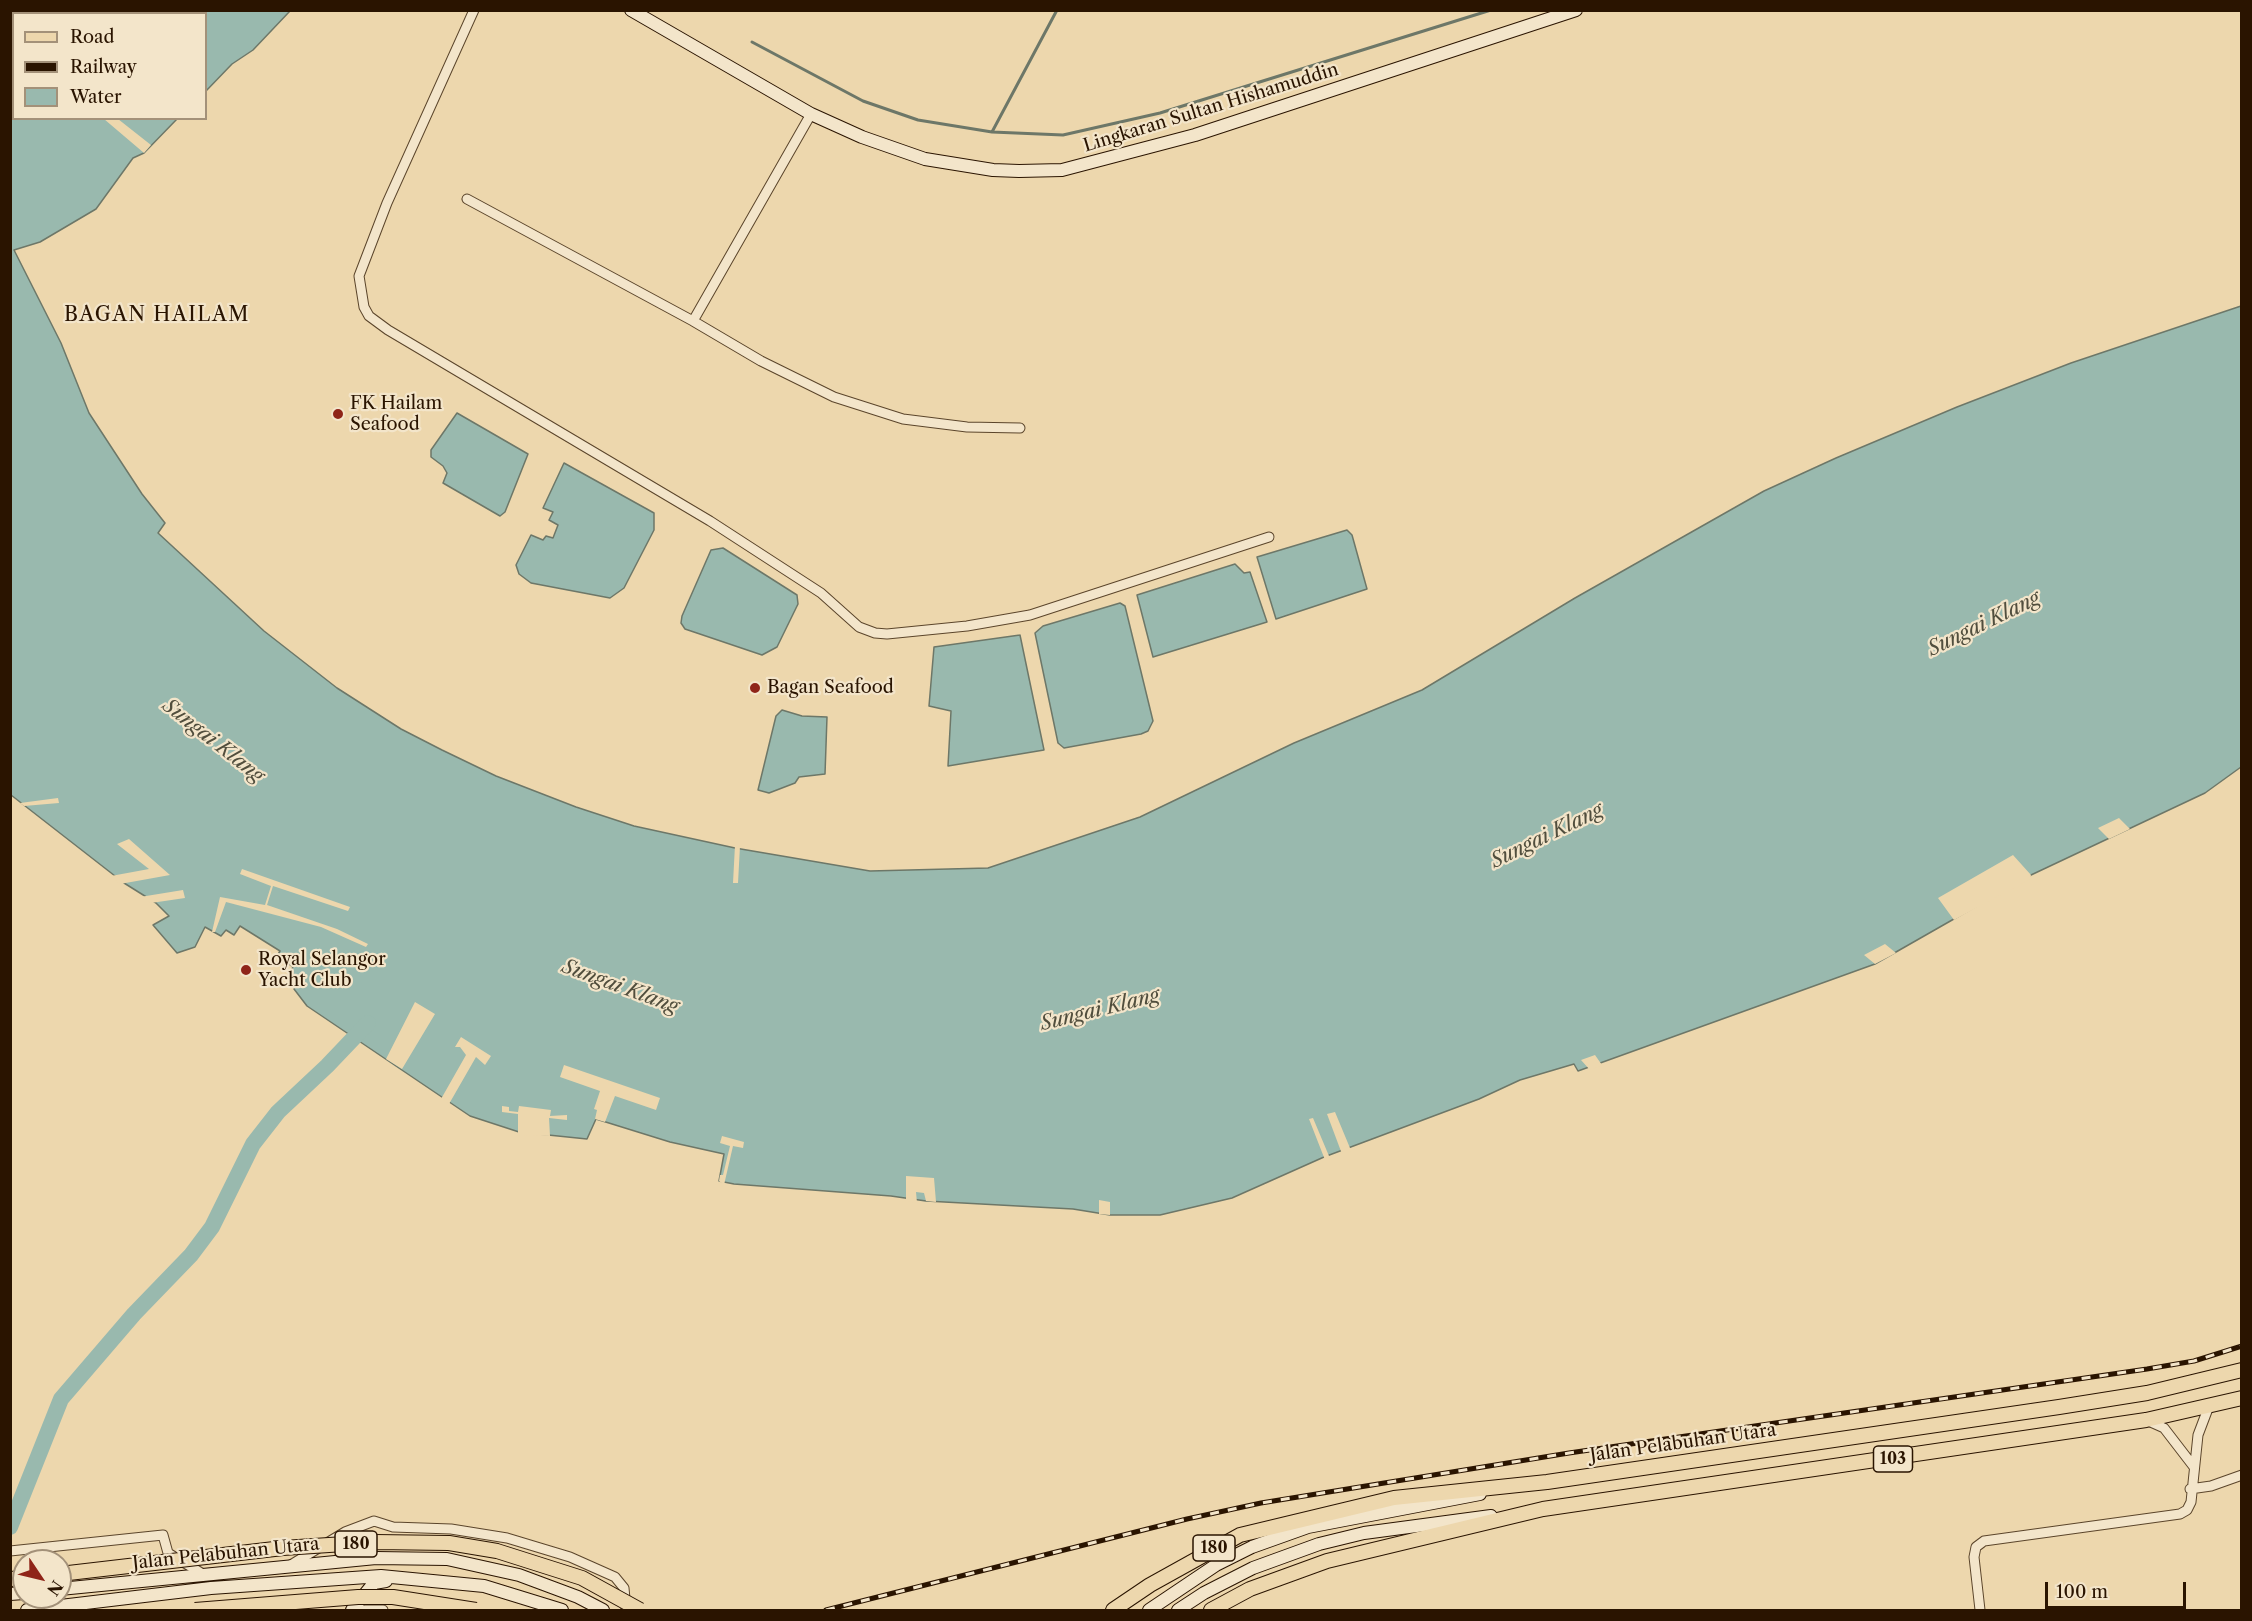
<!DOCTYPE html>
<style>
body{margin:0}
#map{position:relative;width:2252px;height:1621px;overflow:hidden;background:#edd7ad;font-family:"Libre Caslon Text",serif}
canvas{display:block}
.frame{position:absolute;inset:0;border:12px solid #2a1400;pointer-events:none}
.legend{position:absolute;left:12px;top:12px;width:195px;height:108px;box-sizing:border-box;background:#f3e5ca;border:2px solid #a39179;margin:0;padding:8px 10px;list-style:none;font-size:18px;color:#2a1400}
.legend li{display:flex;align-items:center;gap:12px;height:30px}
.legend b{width:30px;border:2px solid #a39179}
.north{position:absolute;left:12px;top:1549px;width:60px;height:60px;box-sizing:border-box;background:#f3e5ca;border:2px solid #a39179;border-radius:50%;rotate:125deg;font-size:16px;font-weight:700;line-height:24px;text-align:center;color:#2a1400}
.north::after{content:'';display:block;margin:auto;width:21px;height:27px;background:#8f2418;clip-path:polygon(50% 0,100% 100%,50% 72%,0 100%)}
.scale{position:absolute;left:2045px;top:1582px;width:141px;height:27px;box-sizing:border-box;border:3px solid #2a1400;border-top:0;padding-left:8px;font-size:18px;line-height:21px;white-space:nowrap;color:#2a1400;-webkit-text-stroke:4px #f3e5ca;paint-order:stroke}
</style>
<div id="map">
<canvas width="2252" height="1621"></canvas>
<div class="frame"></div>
<ul class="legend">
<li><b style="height:8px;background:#edd7ad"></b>Road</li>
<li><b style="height:8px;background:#2a1400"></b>Railway</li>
<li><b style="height:16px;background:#99b9ae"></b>Water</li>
</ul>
<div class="north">N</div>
<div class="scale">100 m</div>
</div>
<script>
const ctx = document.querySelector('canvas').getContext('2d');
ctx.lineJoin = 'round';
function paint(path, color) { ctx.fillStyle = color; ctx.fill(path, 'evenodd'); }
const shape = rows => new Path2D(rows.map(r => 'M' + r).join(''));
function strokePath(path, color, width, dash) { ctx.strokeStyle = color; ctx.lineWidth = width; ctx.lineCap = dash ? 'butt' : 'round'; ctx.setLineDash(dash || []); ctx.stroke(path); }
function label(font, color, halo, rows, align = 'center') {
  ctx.font = font + ' "Libre Caslon Text",serif'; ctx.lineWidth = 4.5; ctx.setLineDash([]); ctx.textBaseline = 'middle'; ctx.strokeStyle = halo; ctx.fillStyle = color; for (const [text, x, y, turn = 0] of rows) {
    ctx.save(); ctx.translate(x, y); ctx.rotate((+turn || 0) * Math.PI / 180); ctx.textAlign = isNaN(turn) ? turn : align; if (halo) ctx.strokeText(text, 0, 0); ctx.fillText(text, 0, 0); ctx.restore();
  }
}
const water = shape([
 [10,11,290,11,253,50,232,64,206,91,206,14,14,14,14,118,177,119,144,153,133,158,96,209,40,242,14,250,61,343,89,413,142,494,165,523,158,533,264,631,337,688,401,729,442,750,496,776,576,807,634,826,735,848,870,871,988,868,1140,817,1294,743,1422,690,1575,598,1764,491,1836,458,1957,407,2071,363,2241,306,2241,767,2205,793,2031,875,1875,964,1578,1071,1574,1064,1520,1080,1479,1099,1324,1157,1232,1198,1160,1215,1110,1215,1073,1209,926,1201,891,1196,734,1184,719,1181,724,1154,670,1142,596,1119,587,1139,519,1132,470,1116,307,1006,294,989,299,978,290,972,293,967,277,956,280,951,240,926,234,935,226,930,221,936,205,927,195,947,177,953,153,925,169,916,156,903,124,883,11,795,10,11],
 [457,413,528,454,505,512,500,516,443,483,447,473,443,466,431,457,431,450,457,413],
 [564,463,654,513,654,530,624,588,610,598,531,583,519,574,516,565,531,535,543,540,546,536,553,538,558,525,549,520,553,512,543,508,564,463],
 [1347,530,1352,535,1367,589,1276,619,1257,557,1347,530],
 [723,548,797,595,798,604,777,647,762,655,685,629,681,623,682,616,711,550,723,548],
 [1235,564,1244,573,1250,572,1267,622,1153,657,1137,595,1235,564],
 [1120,603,1125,606,1153,721,1148,731,1141,734,1064,748,1058,743,1035,633,1043,626,1120,603],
 [1020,635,1044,750,948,766,951,711,929,706,934,647,1020,635],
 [782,710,802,716,827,717,825,774,799,777,795,783,769,793,758,790,776,716,782,710]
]);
paint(water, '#99b9ae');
strokePath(water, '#6d7768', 1.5);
paint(shape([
 [104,119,118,119,151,145,144,153],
 [58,798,59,803,24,806,20,803],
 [2119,818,2130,829,2109,839,2098,828],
 [129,839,170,875,120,884,111,876,149,869,117,844],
 [735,845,740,846,738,883,733,883],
 [2013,855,2031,875,2030,879,1954,920,1938,898],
 [242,869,350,907,348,911,273,886,267,905,337,929,368,944,366,947,321,927,226,902,215,932,212,932,220,897,265,905,271,886,240,874],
 [183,890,185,898,151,903,140,897],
 [1885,944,1896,953,1875,964,1864,955],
 [415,1002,435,1014,402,1069,386,1059],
 [461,1037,491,1056,485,1065,476,1057,449,1104,441,1099,466,1055,460,1047,455,1047],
 [1595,1055,1602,1065,1590,1070,1581,1060],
 [564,1065,660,1098,656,1110,615,1096,605,1122,595,1119,597,1110,594,1109,600,1091,560,1077],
 [502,1106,509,1107,509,1111,518,1112,519,1106,551,1110,550,1116,567,1115,567,1120,549,1118,550,1136,518,1135,518,1114,502,1112],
 [1335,1112,1350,1148,1351,1151,1342,1154,1327,1114],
 [1313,1118,1329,1156,1329,1159,1325,1160,1309,1119],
 [722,1136,744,1142,743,1148,733,1146,724,1185,719,1181,720,1175,723,1175,730,1146,720,1143],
 [906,1176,934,1178,936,1202,926,1201,924,1193,916,1192,917,1203,906,1201],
 [1099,1200,1110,1202,1110,1215,1099,1214]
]), '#edd7ad');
strokePath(shape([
 [752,42,863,101,918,120,992,132,1063,135,1160,113,1491,10],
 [992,132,1057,10]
]), '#6d7768', 3);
strokePath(shape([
 [10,1527,61,1399,134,1314,191,1255,212,1227,253,1144,278,1112,327,1066,368,1023]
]), '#99b9ae', 16);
const street = shape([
 [474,10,387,203,359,276,364,307,369,316,388,330,710,521,821,593,859,627,875,633,887,634,967,626,1030,615,1269,537],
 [467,199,693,321,761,361,834,397,903,419,967,427,1020,428],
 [693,321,811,114],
 [2146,1420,2164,1428,2194,1467],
 [2190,1489,2211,1486,2242,1475],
 [10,1551,163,1535,168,1553,203,1574],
 [289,1566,345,1532,374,1521,393,1527,451,1529,507,1538,570,1557,615,1577,624,1588,626,1610],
 [363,1610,383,1610],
 [1980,1610,1974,1557,1976,1547,1984,1541,2180,1514,2187,1510,2191,1502,2198,1435,2209,1406]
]);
const secondary = shape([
 [631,10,811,114,862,137,925,159,993,170,1019,171,1062,170,1195,135,1576,10],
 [60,1589,376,1558,447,1559,519,1575,578,1597,603,1610],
 [10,1594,24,1593],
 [27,1610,211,1588,381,1576,484,1586,562,1610],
 [352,1610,374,1583,386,1581],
 [1149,1610,1216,1565,1252,1547,1308,1527,1480,1494],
 [1178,1610,1204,1593,1253,1568,1319,1544,1364,1533,1491,1516]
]);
const primary = shape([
 [10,1579,24,1578],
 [1113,1610,1150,1585,1240,1535,1394,1498,1547,1482,2059,1407,2147,1393,2242,1370],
 [1211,1610,1250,1589,1327,1561,1543,1509,2146,1420,2242,1398]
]);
strokePath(street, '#5b452b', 11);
strokePath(secondary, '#2a1400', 14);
strokePath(primary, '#2a1400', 16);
strokePath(street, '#f3e5ca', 9);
strokePath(secondary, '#f3e5ca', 12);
strokePath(primary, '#edd7ad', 14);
const rail = shape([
 [826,1610,1187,1519,1261,1503,1569,1453,2147,1369,2194,1361,2242,1346]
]);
strokePath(rail, '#2a1400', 5);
strokePath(rail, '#f3e5ca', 3, [9]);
const primaryBridge = shape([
 [60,1574,283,1548,375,1542,449,1543,497,1551,582,1578,640,1610],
 [195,1610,358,1597,393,1597,476,1610]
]);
strokePath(primaryBridge, '#2a1400', 16, []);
strokePath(primaryBridge, '#edd7ad', 14);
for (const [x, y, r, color] of [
 [338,414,6,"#8f2418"],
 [755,688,6,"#8f2418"],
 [246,970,6,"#8f2418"]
]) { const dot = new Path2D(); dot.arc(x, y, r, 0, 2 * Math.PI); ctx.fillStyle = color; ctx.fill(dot); strokePath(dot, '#f3e5ca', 2); }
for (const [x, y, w] of [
 [1893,1459,39],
 [356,1544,42],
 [1214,1548,42]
]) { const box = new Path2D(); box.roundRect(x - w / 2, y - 13, w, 26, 4.5); ctx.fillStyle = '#f3e5ca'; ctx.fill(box); strokePath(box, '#2a1400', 1.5); }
label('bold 16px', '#2a1400', null, [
 ["103",1893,1459],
 ["180",356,1544],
 ["180",1214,1548]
]);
label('18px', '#2a1400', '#f3e5ca', [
 ["Lingkaran Sultan Hishamuddin",1211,108,-17],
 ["Jalan Pelabuhan Utara",1683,1443,-8],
 ["Jalan Pelabuhan Utara",226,1554,-6]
]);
label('18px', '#2a1400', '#f3e5ca', [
 ["FK Hailam",350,404],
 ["Seafood",350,425],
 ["Bagan Seafood",767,688],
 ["Royal Selangor",258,960],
 ["Yacht Club",258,981]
], 'left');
ctx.letterSpacing = '1.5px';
label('20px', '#2a1400', '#f3e5ca', [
 ["BAGAN HAILAM",157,315]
]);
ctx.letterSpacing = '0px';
label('italic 20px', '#514e3d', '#f3e5ca', [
 ["Sungai Klang",1984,624,-26],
 ["Sungai Klang",213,741,38],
 ["Sungai Klang",1547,836,-26],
 ["Sungai Klang",620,987,20],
 ["Sungai Klang",1100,1010,-14]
]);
</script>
